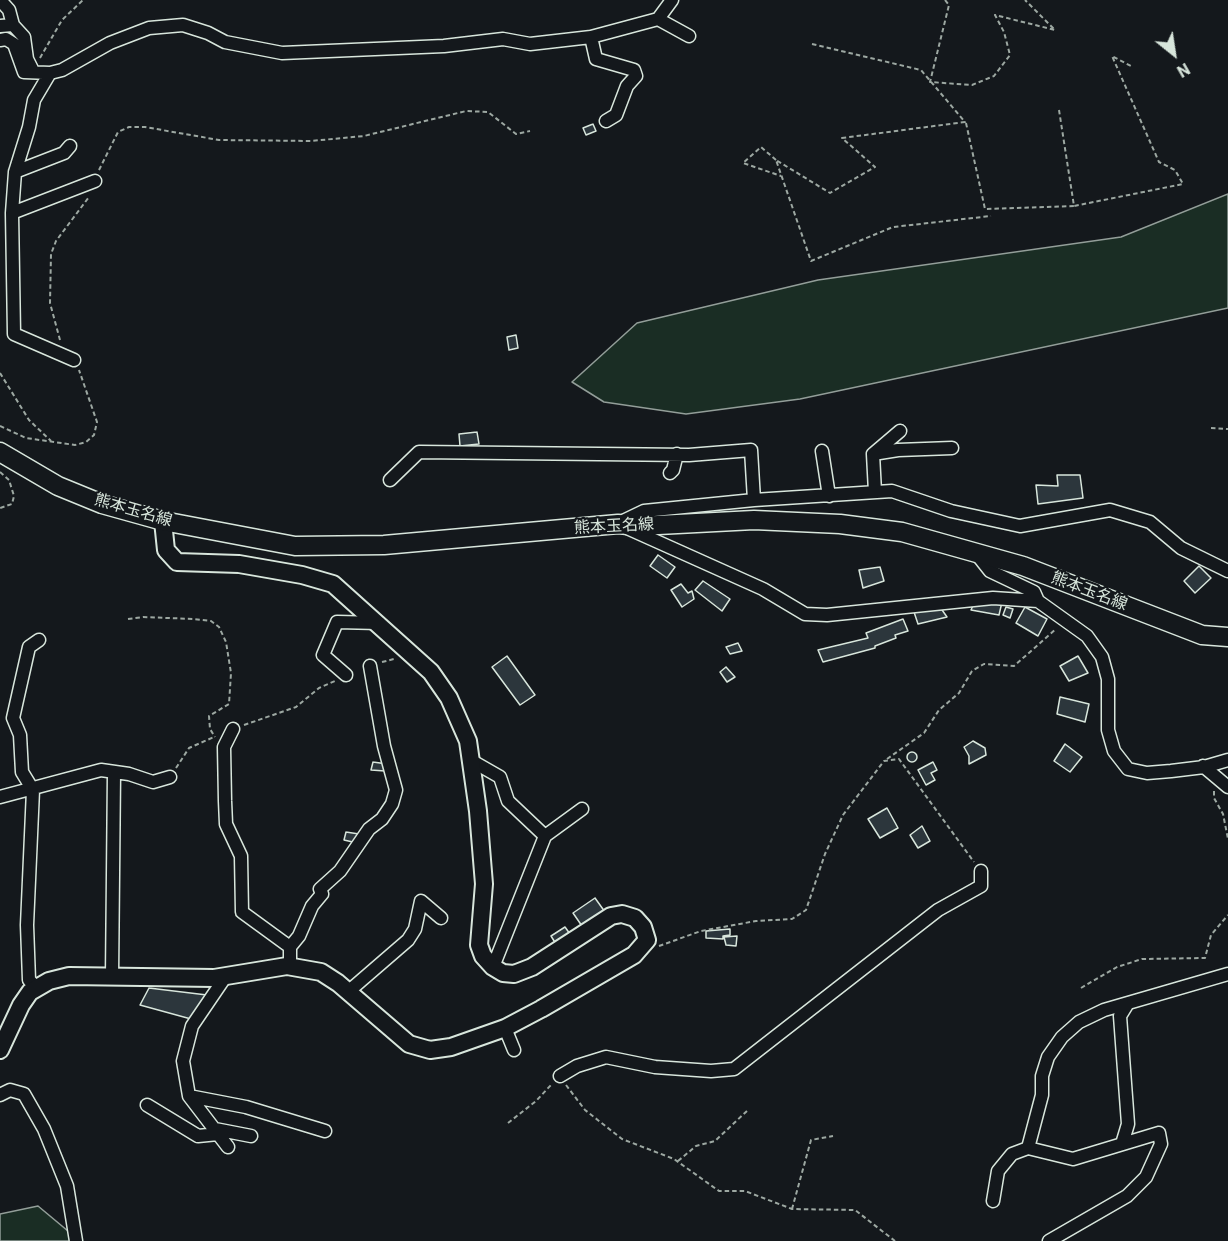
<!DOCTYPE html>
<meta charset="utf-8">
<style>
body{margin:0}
#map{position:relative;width:1228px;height:1241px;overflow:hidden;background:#14181c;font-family:Roboto,sans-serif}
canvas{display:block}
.north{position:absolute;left:1144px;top:24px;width:60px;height:60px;-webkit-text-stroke:4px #14181c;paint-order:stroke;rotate:150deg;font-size:16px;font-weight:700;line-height:24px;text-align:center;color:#d8e6dc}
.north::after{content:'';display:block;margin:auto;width:21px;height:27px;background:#d8e6dc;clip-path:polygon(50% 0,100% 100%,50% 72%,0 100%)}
</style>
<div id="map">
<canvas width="1228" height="1241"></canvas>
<div class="north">N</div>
</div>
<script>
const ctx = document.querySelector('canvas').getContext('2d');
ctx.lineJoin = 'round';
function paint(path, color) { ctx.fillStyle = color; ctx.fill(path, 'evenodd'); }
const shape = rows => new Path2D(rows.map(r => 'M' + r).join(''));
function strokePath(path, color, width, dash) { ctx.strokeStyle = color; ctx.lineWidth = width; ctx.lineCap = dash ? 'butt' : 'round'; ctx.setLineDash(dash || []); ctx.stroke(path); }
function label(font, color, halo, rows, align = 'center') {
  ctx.font = font + ' Roboto,"Noto Sans JP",sans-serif'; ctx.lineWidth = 4.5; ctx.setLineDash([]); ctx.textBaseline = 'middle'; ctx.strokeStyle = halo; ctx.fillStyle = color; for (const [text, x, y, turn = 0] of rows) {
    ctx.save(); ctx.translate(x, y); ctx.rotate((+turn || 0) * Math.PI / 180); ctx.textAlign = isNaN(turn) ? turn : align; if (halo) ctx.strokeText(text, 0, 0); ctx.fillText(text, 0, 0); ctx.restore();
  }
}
const green = shape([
 [1228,194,1228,308,800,399,686,414,604,402,572,382,637,323,818,280,1121,237,1228,194],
 [38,1206,80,1241,0,1241,0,1214,38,1206]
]);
paint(green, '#1a2d24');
strokePath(green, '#939e99', 1.5);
const building = shape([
 [593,124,596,131,586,135,583,128,593,124],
 [516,335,518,348,509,350,507,337,516,335],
 [477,432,479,444,460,446,459,434,477,432],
 [1057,475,1080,475,1083,498,1038,504,1036,485,1058,486,1057,475],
 [658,555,675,567,667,578,650,566,658,555],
 [1199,566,1211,578,1195,593,1184,581,1199,566],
 [880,567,884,581,863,588,859,570,880,567],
 [703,581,730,599,722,611,695,590,703,581],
 [681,584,688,593,692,591,694,599,682,607,671,590,681,584],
 [975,601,1002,602,999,615,971,610,975,601],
 [940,607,947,617,918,624,914,612,940,607],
 [1006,607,1013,609,1010,618,1003,615,1006,607],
 [1025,607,1047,619,1038,636,1016,623,1025,607],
 [903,619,908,631,895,635,896,638,875,646,875,648,823,662,818,650,868,638,866,633,903,619],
 [738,643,742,651,730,654,726,647,738,643],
 [507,656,535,695,520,705,492,667,507,656],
 [1078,656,1088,673,1069,681,1060,666,1078,656],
 [726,667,735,677,727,682,720,672,726,667],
 [1060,697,1089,704,1085,722,1057,714,1060,697],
 [973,741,985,748,986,755,969,764,969,756,964,747,973,741],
 [1065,744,1082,757,1070,772,1054,761,1065,744],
 '907 757a5 5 0 1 1 10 0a5 5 0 1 1-10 0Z',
 [373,762,387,764,385,771,371,770,373,762],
 [933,762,937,770,931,773,935,780,926,785,918,770,933,762],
 [887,808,898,828,880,838,868,819,887,808],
 [922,826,930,841,918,848,910,835,922,826],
 [346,832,359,834,357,843,344,840,346,832],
 [595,898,605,912,582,926,573,913,595,898],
 [565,927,570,934,556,944,551,936,565,927],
 [730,929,730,935,723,936,723,939,706,938,706,931,730,929],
 [737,936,736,946,726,945,724,937,737,936],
 [149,988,207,995,191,1019,140,1005,149,988]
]);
paint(building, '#2c363c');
strokePath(building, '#d8e6dc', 1.5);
const street = shape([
 [0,0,9,10,13,25],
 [658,19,672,0],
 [0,26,13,25,24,37,27,59,32,69],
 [591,37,658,19,689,36],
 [0,40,6,39,14,44,24,72,50,73,34,100,29,127,15,172,64,153,70,146],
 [50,73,62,70,110,43,149,28,183,25,208,33,225,42,282,53,444,46,503,39,530,44,591,37,596,59,634,70,636,76,627,86,616,115,606,121],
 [15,172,12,213,95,181],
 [12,213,14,334,74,360],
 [822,451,829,496],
 [873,454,898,450,952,448],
 [670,473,673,470,677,454],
 [390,480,419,452,689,455,751,450,754,500],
 [875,492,873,454,900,431],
 [619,523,644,511,754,500,892,491,951,511,1020,526,1110,510,1150,522,1181,548,1228,571],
 [627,528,763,589,805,614,827,615,993,598,1038,601,1087,636,1102,657,1108,679,1108,730,1114,751,1128,769,1147,773,1171,771,1204,767,1228,760],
 [975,552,990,571,1034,592,1038,601],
 [346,675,323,655,337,622,379,623],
 [233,729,224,747,225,801,226,824,241,856,242,912,290,947,290,966],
 [472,761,500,777,508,801,545,836],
 [1203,766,1228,787],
 [0,797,101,770,129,774,153,782,170,777],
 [290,947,299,936,312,906,322,894,320,889,340,871,369,829,382,819,392,804,396,790,384,746,370,666],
 [493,967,545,836,582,809],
 [226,976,192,1026,183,1061,189,1096,228,1147],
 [112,977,114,772],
 [37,988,29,980,27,925,33,790,22,772,20,735,13,718,29,647,39,640],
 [349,991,408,940,415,929,421,901,441,918],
 [505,1028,514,1050],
 [560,1076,577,1066,606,1057,655,1067,711,1071,734,1069,938,910,981,886,981,871],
 [0,1095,10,1090,24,1094,44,1129,67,1186,76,1241],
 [189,1096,246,1107,325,1131],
 [147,1105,198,1136,218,1134],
 [215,1129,251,1136],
 [1122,1144,1128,1124,1120,1016,1128,1003],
 [993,1201,998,1171,1012,1154,1028,1148],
 [1049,1241,1127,1196,1146,1177,1161,1144,1159,1133,1073,1159,1028,1148,1042,1095,1042,1076,1048,1057,1062,1037,1079,1022,1104,1010,1228,974]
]);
const secondary = shape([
 [0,1050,21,1005,30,992,49,981,69,976,214,978,287,966,321,972,338,983,409,1044,430,1050,451,1047,505,1028,541,1009,634,955,647,940,643,927,635,918,622,914,611,916,532,967,514,974,503,973,493,967,483,956,479,945,484,884,478,811,468,741,449,698,431,672,333,584,302,575,239,564,177,562,166,550,163,521]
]);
const primary = shape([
 [0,452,58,486,102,504,163,521,295,546,384,545,618,524,639,526,754,520,840,524,902,532,1023,566,1202,635,1228,637]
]);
strokePath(street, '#d8e6dc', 15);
strokePath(secondary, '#d8e6dc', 20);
strokePath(primary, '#d8e6dc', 21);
strokePath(shape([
 [945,0,949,5,930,82,972,85,994,76,1010,55,1004,32,995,15,1055,30,1025,0],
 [812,44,921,70,965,122,842,138,875,167,830,193,776,160,811,261,893,227,991,216],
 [40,58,62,20,83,0],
 [1059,110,1074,206,1183,184,1175,170,1159,162,1112,56,1131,66],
 [966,123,985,209,1074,206],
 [776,160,761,147,743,163,781,176],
 [99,170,118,132,129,127,145,127,219,140,311,141,364,136,466,111,488,112,516,134,530,131],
 [60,340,50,303,51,254,56,241,89,197],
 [0,373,29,420,51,441],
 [0,426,26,438,75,445,86,442,94,435,97,422,79,370],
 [1211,428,1228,429],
 [0,472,9,480,14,496,12,504,0,508],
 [128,619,143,617,194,619,211,621,219,627,226,642,231,673,229,704,209,716,210,729,215,737],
 [382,662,394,659],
 [244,725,296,707,319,688,335,681],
 [887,759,924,733,939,710,959,693,972,671,984,664,1014,666,1056,629],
 [176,768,189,748,214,737],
 [1214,791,1214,798,1223,814,1228,839],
 [659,946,701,931,756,921,792,919,806,910,825,854,843,815,884,761,899,759,974,862],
 [1081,988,1117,967,1142,959,1205,958,1211,935,1228,915],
 [566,1085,585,1110,622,1139,674,1159,719,1191,745,1191,792,1209,855,1210,895,1241],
 [508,1123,536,1101,551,1085],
 [678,1161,696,1146,715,1141,749,1109],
 [792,1209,811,1140,833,1136]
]), '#9da8a2', 2, [4.5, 3]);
strokePath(street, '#14181c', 12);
strokePath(secondary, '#14181c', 16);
strokePath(primary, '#14181c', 18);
label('16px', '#d8e6dc', '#14181c', [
 ["熊本玉名線",133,511,16],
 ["熊本玉名線",614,527,-3],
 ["熊本玉名線",1089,592,21]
]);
</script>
